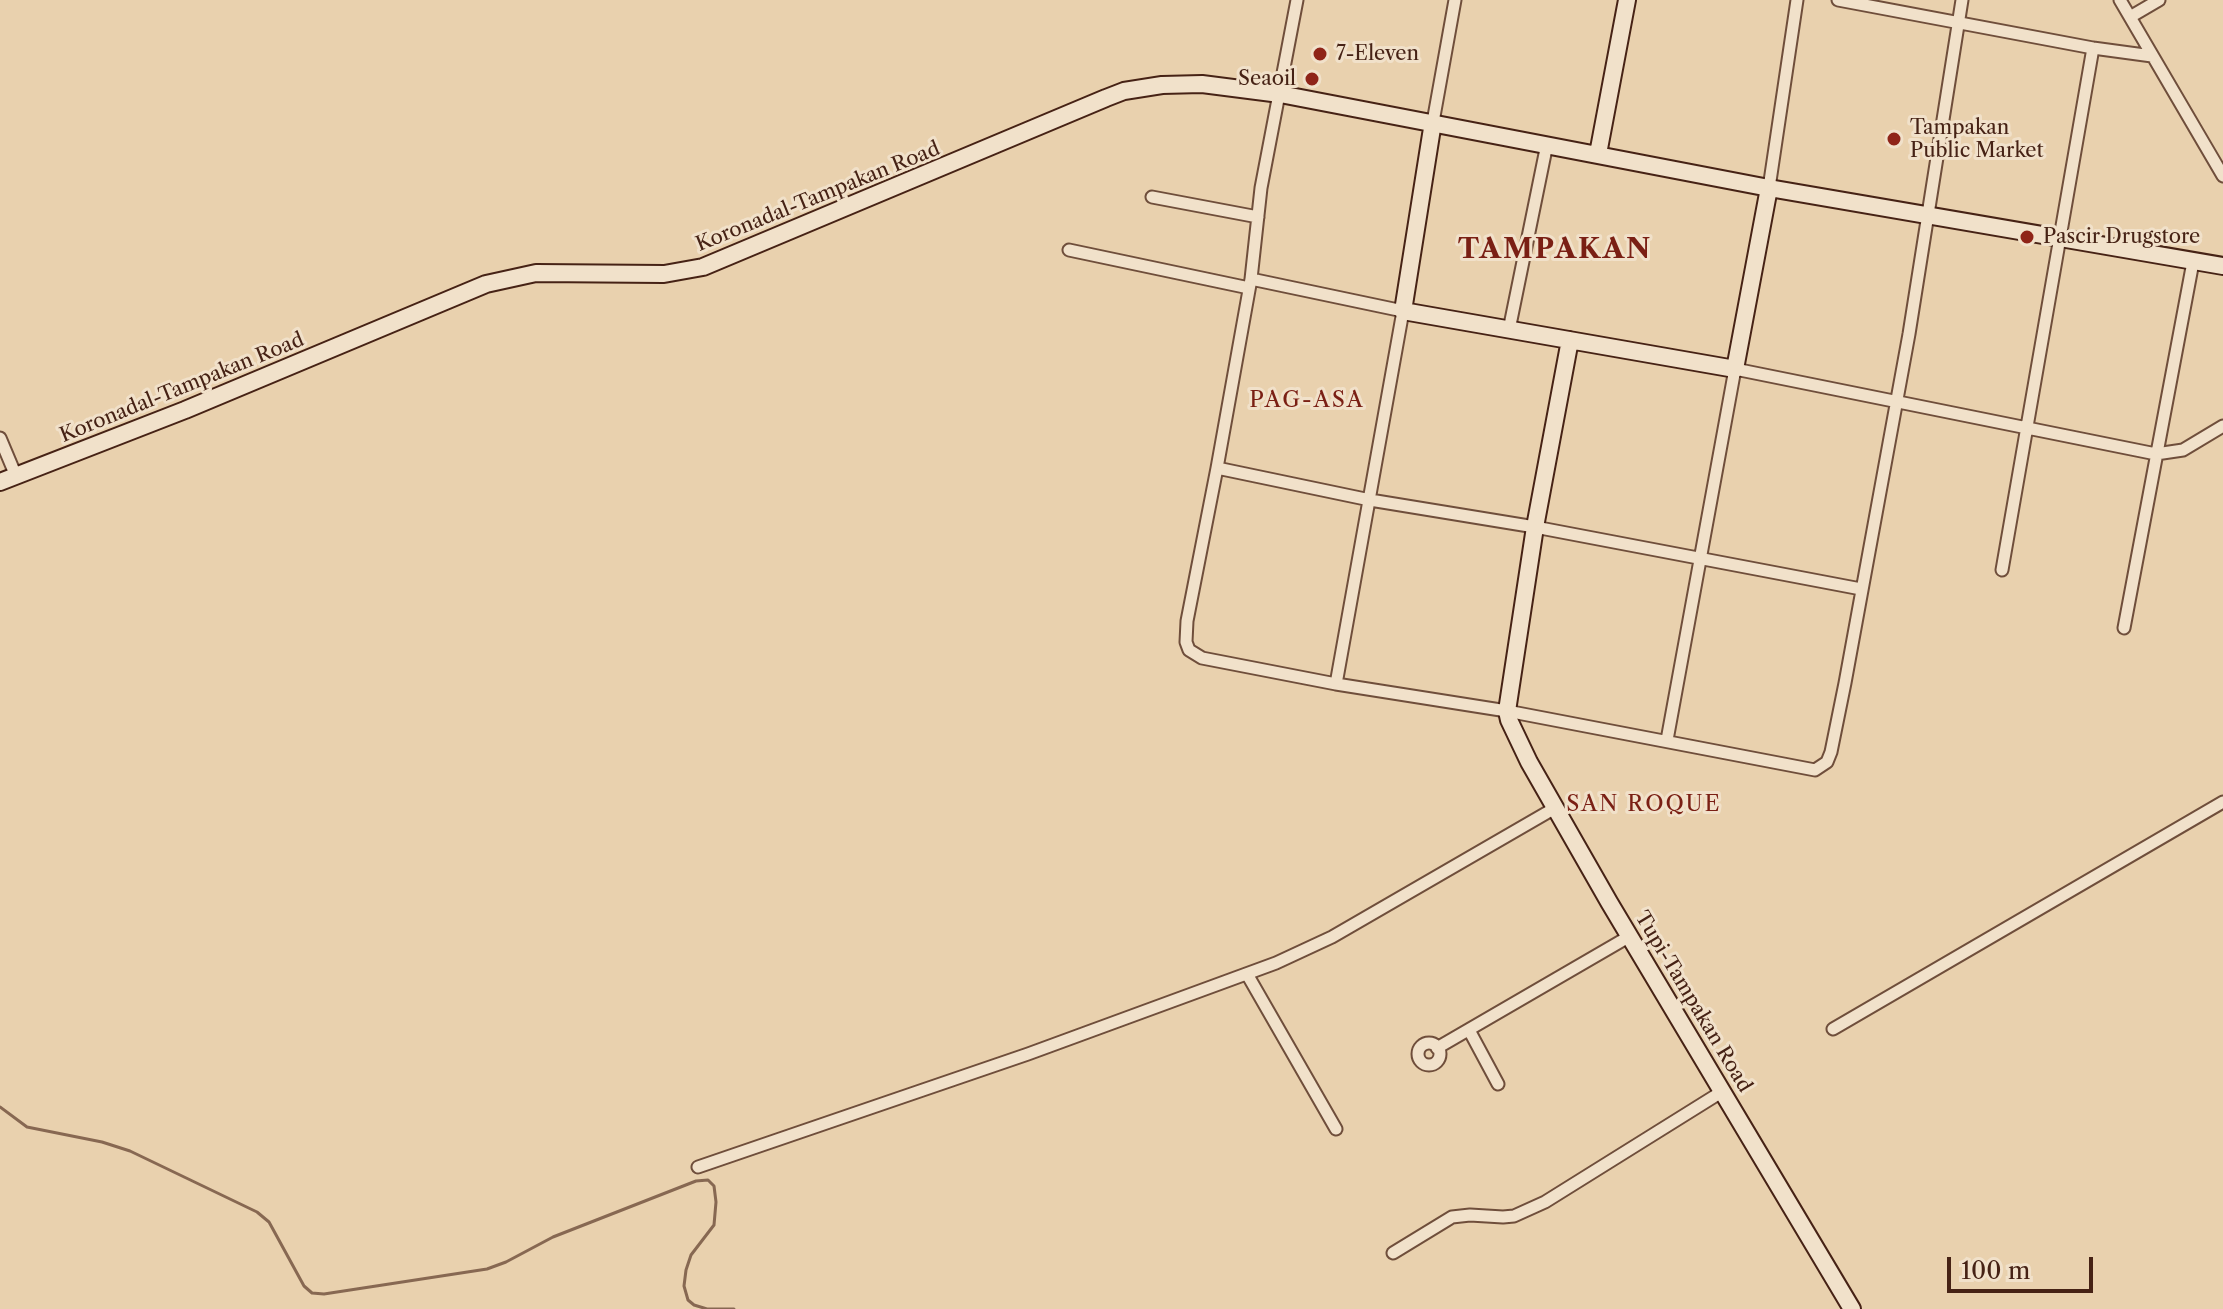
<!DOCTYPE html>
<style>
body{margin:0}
#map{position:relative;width:2223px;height:1309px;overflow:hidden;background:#e9d1ae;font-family:"Libre Caslon Text",serif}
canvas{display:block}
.scale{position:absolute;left:1947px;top:1257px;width:146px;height:36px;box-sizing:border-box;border:4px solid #462215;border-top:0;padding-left:10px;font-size:24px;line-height:28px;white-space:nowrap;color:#462215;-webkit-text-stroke:6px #f1e1ca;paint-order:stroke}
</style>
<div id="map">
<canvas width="2223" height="1309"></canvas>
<div class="scale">100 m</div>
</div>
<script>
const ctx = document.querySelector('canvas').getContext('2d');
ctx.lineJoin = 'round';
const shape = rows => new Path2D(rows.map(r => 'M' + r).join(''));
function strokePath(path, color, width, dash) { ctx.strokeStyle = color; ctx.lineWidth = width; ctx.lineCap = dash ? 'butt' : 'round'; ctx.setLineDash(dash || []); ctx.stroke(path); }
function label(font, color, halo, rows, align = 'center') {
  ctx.font = font + ' "Libre Caslon Text",serif'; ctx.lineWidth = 6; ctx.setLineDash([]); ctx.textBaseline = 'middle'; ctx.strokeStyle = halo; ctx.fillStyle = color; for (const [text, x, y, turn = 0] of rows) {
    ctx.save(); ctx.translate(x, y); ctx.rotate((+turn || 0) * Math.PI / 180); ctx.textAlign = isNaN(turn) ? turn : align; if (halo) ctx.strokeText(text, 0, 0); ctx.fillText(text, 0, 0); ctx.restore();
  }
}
strokePath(shape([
 [0,1107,27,1127,102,1142,130,1151,257,1212,269,1222,304,1286,312,1293,324,1294,487,1269,506,1262,553,1237,696,1181,708,1180,714,1186,716,1202,714,1225,691,1255,686,1270,684,1286,688,1300,694,1305,707,1309,734,1309]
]), '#876852', 3);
const minor = shape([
 [1297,0,1261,188,1251,279,1217,468,1187,621,1186,642,1189,650,1202,658,1336,684,1507,711,1815,770,1827,762,1831,752,1845,683,1909,334,1962,0],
 [1838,0,2093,48,2152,56],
 [2120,0,2223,176],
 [2130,17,2159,0],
 [1433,122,1455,0],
 [1769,188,1797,0],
 [1152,197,1258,217],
 [1069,250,1249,288],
 [1251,279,1403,311,1336,684],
 [1509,330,1547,144],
 [0,438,16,476],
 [1217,468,1370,500,1535,527,1861,589],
 [2002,570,2093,48],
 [2124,628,2193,262],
 [1667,740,1735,369,2156,454,2183,450,2223,426],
 [1247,974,1336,1129],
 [1833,1029,2223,802],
 [1469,1030,1498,1084],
 '1418 1054a11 11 0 1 1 22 0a11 11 0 1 1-22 0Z',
 [1437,1048,1630,936],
 [698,1167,1028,1054,1276,963,1332,937,1555,808],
 [1393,1253,1452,1217,1470,1215,1503,1217,1514,1216,1545,1202,1723,1091]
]);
const secondary = shape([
 [1433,122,1403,311,1735,369,1769,188],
 [1598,154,1627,0],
 [1570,340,1535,527,1507,711,1509,720,1529,762,1609,902,1852,1309],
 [0,482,185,410,486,284,536,273,664,274,703,267,1106,98,1124,91,1162,85,1202,84,1280,94,1769,188,2223,266]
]);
strokePath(minor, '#6f4e3b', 15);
strokePath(secondary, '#462215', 20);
strokePath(minor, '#f1e1ca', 11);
strokePath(secondary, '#f1e1ca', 16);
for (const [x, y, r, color] of [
 [1320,54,8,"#8f2418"],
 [1312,79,8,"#8f2418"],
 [1894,139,8,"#8f2418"],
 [2027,237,8,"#8f2418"]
]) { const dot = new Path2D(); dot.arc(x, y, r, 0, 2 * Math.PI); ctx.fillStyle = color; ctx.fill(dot); strokePath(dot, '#f1e1ca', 3); }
label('20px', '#462215', '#f1e1ca', [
 ["7-Eleven",1336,54],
 ["Seaoil",1296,79,"right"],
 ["Tampakan",1910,128],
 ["Public Market",1910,151],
 ["Pascir Drugstore",2043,237]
], 'left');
label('20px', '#462215', '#f1e1ca', [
 ["Koronadal-Tampakan Road",818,197,-22],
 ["Koronadal-Tampakan Road",182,388,-22],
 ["Tupi-Tampakan Road",1693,1002,59]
]);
ctx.letterSpacing = '2px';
label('22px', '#7a1f14', '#f1e1ca', [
 ["PAG-ASA",1307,401],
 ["SAN ROQUE",1644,805]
]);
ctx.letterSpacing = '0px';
ctx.letterSpacing = '2px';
label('bold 28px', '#7a1f14', '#f1e1ca', [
 ["TAMPAKAN",1555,250]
]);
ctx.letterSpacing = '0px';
</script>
